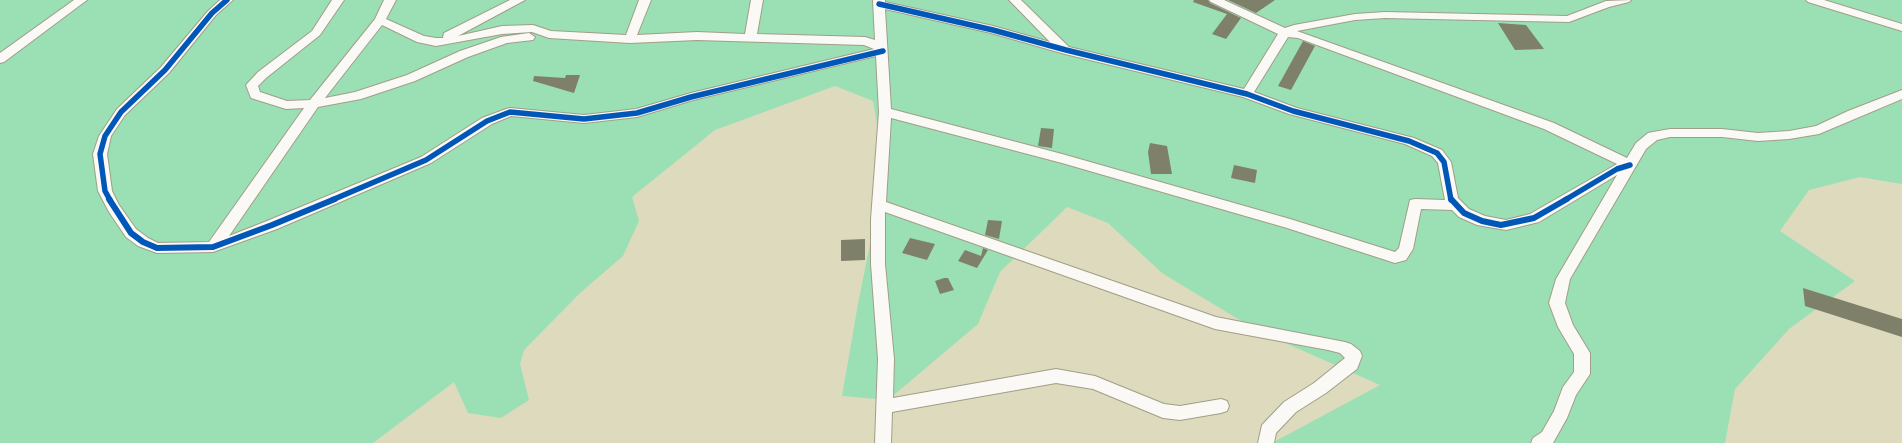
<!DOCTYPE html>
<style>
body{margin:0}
canvas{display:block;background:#dddabd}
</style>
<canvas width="1902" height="443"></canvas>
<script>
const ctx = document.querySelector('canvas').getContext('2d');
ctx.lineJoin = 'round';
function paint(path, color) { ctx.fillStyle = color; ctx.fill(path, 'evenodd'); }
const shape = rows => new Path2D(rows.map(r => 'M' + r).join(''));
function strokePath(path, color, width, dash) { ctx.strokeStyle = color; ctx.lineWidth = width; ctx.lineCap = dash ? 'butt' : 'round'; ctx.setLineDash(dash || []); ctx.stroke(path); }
paint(shape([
 [0,0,1902,0,1902,184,1860,177,1809,190,1780,231,1855,281,1789,329,1735,389,1725,443,1272,443,1380,385,1256,330,1162,273,1108,223,1067,207,1000,272,978,324,888,400,842,396,858,304,885,169,873,101,835,86,715,130,632,197,639,221,623,256,580,293,524,350,520,364,529,400,501,418,468,413,454,382,373,443,0,443]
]), '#9be0b4');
paint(shape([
 [1194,0,1208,0,1210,3,1241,18,1226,39,1212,34,1227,14,1193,2],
 [1228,0,1275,0,1256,13],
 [1498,23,1526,25,1544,49,1515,50],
 [1303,41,1315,46,1291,90,1278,86],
 [566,75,580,75,574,93,533,81,534,76,565,78],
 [1041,128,1054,129,1052,148,1038,146],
 [1150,143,1167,146,1172,174,1151,174,1148,152],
 [1234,165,1257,170,1255,183,1231,178],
 [988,220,1002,221,999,239,985,235],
 [910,238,935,244,927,260,902,253],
 [865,239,865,260,841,261,841,240],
 [983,248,988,250,977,268,958,261,965,250,981,256],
 [944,278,948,278,954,290,940,294,935,281],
 [1803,288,1902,319,1902,337,1805,306]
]), '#7f806a');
const street = shape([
 [74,0,87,0,4,62,0,63,0,53,74,0],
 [220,0,233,0,216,15,169,73,125,115,111,136,107,154,112,191,119,205,136,229,148,238,158,243,209,242,304,108,286,109,251,98,246,85,258,72,312,31,332,0,344,0,320,35,266,78,258,86,260,92,287,101,310,100,375,19,384,0,396,0,386,19,424,36,436,38,443,38,444,33,510,0,525,0,458,36,502,26,533,25,551,31,626,35,639,0,651,0,637,35,697,32,745,34,751,0,763,0,757,34,865,37,875,40,873,0,885,0,885,2,993,26,1050,42,1009,0,1021,0,1069,47,1244,89,1278,34,1211,2,1209,0,1224,0,1285,28,1294,25,1355,14,1385,12,1567,16,1606,1,1631,0,1629,2,1609,7,1569,22,1385,18,1355,20,1297,31,1554,123,1627,158,1636,143,1648,133,1653,132,1670,129,1722,129,1758,133,1789,131,1816,126,1848,111,1902,90,1902,99,1819,134,1789,139,1758,141,1722,137,1670,137,1657,140,1646,149,1570,279,1565,303,1573,325,1590,353,1590,374,1576,395,1567,418,1553,443,1531,443,1533,438,1542,432,1554,411,1563,387,1574,372,1574,354,1558,327,1549,303,1556,279,1617,175,1539,222,1506,230,1477,225,1459,217,1452,210,1421,209,1413,249,1406,260,1395,263,1287,228,1062,163,891,118,886,202,1216,317,1345,342,1351,344,1360,351,1362,356,1357,369,1326,393,1296,412,1276,433,1274,443,1258,443,1262,425,1284,402,1314,383,1345,358,1340,353,1328,350,1215,329,885,212,885,264,894,359,893,398,1056,369,1095,376,1164,404,1180,406,1221,399,1227,401,1229,406,1227,411,1221,413,1180,420,1163,418,1093,389,1056,383,892,412,891,443,875,443,878,359,871,264,871,219,879,112,876,56,693,100,637,117,584,123,511,116,492,124,431,163,277,229,213,252,157,253,138,246,126,237,109,212,98,191,93,154,99,136,117,109,161,67,208,11,220,0],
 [885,9,991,33,1065,54,1243,97,1289,114,1405,144,1432,156,1438,163,1445,200,1415,199,1410,200,1399,248,1395,252,1290,219,1062,154,891,109,885,9],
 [382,25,417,42,436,46,502,34,532,32,549,38,630,43,697,40,864,45,874,49,691,93,636,109,584,115,510,108,506,109,482,118,421,157,267,221,229,236,318,107,361,99,415,81,468,57,507,43,533,40,535,37,529,33,501,37,460,51,407,75,355,92,325,98,382,25],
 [1288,37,1298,38,1544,129,1617,164,1530,214,1506,220,1485,216,1469,209,1458,198,1451,162,1442,150,1414,138,1297,108,1254,92,1288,37],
 [1806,0,1824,0,1902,24,1902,31,1808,2,1806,0]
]);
strokePath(street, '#a09e87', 2);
paint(street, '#faf9f5');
strokePath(shape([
 [879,4,993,30,1066,50,1247,94,1293,111,1409,141,1437,153,1444,162,1451,200],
 [110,200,105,191,100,154,105,136,121,112,165,70,212,13,227,0],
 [332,200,426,160,487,121,510,112,584,119,637,113,691,97,883,51],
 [1565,200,1617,169,1630,165]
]), '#0057b8', 5.5);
strokePath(shape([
 [109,199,131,233,143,242,157,248,213,247,272,225,335,199],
 [1451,199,1464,213,1482,221,1501,225,1534,218,1567,199]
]), '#0057b8', 6);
</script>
